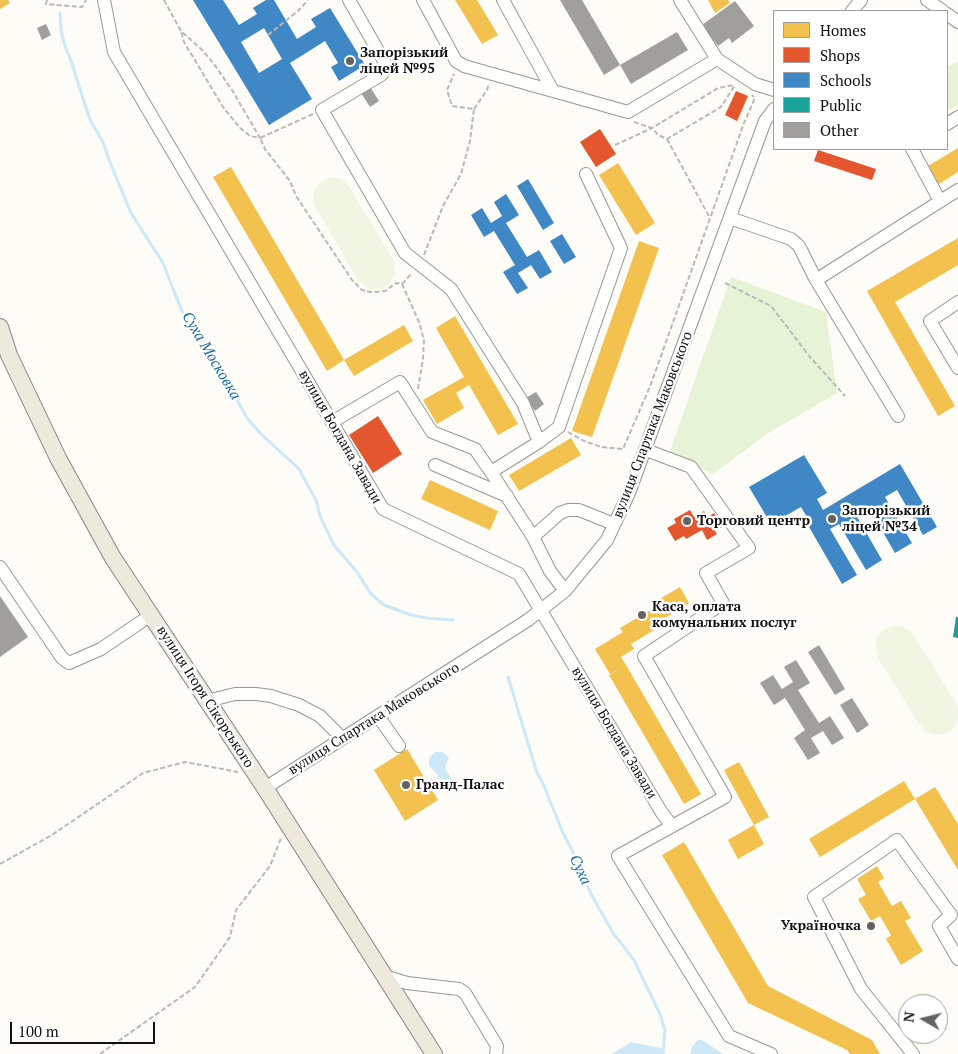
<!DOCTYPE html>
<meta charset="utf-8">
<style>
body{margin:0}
#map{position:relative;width:958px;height:1054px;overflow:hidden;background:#fdfcf7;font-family:"PT Serif",serif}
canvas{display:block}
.legend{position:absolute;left:773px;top:10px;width:175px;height:140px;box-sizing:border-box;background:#fff;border:1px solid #a0a0a0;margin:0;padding:6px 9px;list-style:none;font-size:15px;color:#111}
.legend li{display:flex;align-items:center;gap:10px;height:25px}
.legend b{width:25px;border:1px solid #a0a0a0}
.north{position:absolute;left:898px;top:994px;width:50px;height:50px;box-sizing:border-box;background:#fff;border:1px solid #a0a0a0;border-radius:50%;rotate:278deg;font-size:14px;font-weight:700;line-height:20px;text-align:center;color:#111}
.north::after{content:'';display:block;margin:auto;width:18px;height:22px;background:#646362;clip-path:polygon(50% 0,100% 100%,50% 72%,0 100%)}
.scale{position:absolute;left:10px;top:1022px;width:145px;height:22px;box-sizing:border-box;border:2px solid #111;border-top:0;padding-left:6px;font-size:15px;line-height:18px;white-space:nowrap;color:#111;-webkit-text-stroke:4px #fff;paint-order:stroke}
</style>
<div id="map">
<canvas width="958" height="1054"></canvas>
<ul class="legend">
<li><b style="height:14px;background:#f2c14e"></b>Homes</li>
<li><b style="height:14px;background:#e4572e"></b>Shops</li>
<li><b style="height:14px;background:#3f88c5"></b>Schools</li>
<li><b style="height:14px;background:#17a398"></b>Public</li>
<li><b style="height:14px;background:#a19f9c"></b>Other</li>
</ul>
<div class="north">N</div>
<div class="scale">100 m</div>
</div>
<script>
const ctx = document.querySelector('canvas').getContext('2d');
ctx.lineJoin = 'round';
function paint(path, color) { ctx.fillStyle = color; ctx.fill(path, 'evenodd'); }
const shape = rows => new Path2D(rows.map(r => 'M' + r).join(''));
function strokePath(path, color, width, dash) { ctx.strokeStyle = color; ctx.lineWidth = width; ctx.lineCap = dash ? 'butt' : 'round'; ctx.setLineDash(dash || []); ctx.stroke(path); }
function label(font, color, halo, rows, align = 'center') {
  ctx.font = font + ' "PT Serif",serif'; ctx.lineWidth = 5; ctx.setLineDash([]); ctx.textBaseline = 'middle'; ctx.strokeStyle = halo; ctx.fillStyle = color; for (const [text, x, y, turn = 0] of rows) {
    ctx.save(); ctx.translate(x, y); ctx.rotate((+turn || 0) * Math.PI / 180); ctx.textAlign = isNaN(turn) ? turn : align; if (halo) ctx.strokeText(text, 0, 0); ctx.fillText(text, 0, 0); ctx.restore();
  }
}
paint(shape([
 [958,61,958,105,947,111,947,67],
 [731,277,826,312,837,393,767,434,713,474,669,454]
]), '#e7f3d7');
paint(shape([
 [330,178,338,178,345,182,350,188,393,259,395,267,395,274,391,281,386,287,378,289,370,289,363,285,358,280,316,208,313,201,314,193,317,186,323,180],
 [893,626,901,626,909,630,914,636,956,703,958,709,958,719,955,726,949,732,941,735,933,734,925,731,920,725,878,658,876,650,876,642,879,635,885,629]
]), '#f0f6e1');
paint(shape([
 [435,752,443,752,449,758,445,766,446,770,451,778,448,784,441,784,437,774,429,766,429,758],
 [698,1040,702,1040,723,1054,690,1054,693,1045],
 [631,1042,661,1048,663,1054,612,1054]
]), '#cde8f7');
paint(shape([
 [0,0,8,0,10,3,0,9],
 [455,0,477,0,498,35,482,44],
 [708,0,728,0,730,3,715,13],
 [958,148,958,172,939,184,928,166],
 [618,163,655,223,636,235,599,175],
 [231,167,344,360,327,371,213,177],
 [958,238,958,265,895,302,955,406,938,416,867,291],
 [639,241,659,248,592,437,572,431],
 [455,316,518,424,498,435,469,385,456,393,464,408,437,424,423,400,464,377,436,328],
 [404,325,413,341,354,376,344,360],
 [571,438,581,455,519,491,509,475],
 [430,480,498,511,490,530,421,499],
 [680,587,689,603,660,621,662,625,631,644,634,649,621,657,626,665,610,674,595,649,623,632,620,628,654,608,651,604],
 [626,665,701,794,684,804,609,675],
 [407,749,438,800,405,821,374,770],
 [739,762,769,817,754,825,724,770],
 [904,781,915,799,935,787,958,824,958,870,915,799,820,857,809,839],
 [754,825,764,844,738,859,728,840],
 [684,842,768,986,872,1040,880,1054,850,1054,847,1050,748,1003,662,855],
 [877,866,884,878,878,882,892,906,901,901,911,918,905,921,923,951,901,965,886,939,891,935,880,916,871,921,858,899,866,895,857,879]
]), '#f2c14e');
paint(shape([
 [736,91,748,96,737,121,725,115],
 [600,129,616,154,596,167,580,142],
 [818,150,876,169,872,180,814,161],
 [378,416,402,454,373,473,349,435],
 [690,510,694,517,704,511,708,517,714,513,722,527,715,531,717,534,707,540,702,530,686,539,684,536,675,541,667,528,676,523,674,519]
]), '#e4572e');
paint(shape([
 [193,0,223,0,239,25,257,14,253,8,266,0,274,0,297,39,316,27,311,19,330,8,365,65,339,81,331,67,338,63,325,41,290,63,312,99,269,125],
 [264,28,282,59,259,73,241,42],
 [528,179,554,223,543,230,517,186],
 [506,194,519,215,506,223,527,257,539,250,552,272,540,279,531,265,518,273,528,288,517,294,503,272,515,265,494,231,484,237,471,215,482,208,491,223,502,216,494,202],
 [562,234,576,257,564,264,550,241],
 [804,455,827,493,817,499,823,510,900,464,937,527,923,535,897,490,885,497,912,543,895,553,869,508,856,515,882,560,866,570,839,524,830,529,857,575,842,584,805,520,808,519,801,507,771,524,749,487]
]), '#3f88c5');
paint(shape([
 [956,617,958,617,958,638,953,637]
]), '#17a398');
strokePath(shape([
 [60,13,61,31,65,46,70,58,90,120,103,142,109,160,131,213,163,263,181,309,211,361,230,387,247,418,261,434,299,469,316,500,320,516,334,545,357,572,371,594,384,605,411,615,426,618,453,620],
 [508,677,537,773,544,786,563,833,575,856,591,894,613,933,634,960,660,1014,665,1031,663,1054]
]), '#cde8f7', 3);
paint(shape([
 [560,0,582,0,620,65,604,75],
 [735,1,754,26,732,43,729,38,718,46,702,25],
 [46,24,51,35,42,40,37,28],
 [677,32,688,50,631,84,620,65],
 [370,87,379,101,370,107,361,93],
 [536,392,544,404,535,411,526,398],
 [0,596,28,637,0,657],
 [819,645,845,689,835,695,808,652],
 [796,660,810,683,798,690,819,723,830,716,844,738,832,745,823,731,811,738,820,753,808,760,794,738,805,730,785,698,774,705,760,683,773,675,782,689,793,682,784,667],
 [852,698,869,725,857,733,840,705]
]), '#a19f9c');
const minor = shape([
 [104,0,114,52,383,509,519,574,662,813,672,826],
 [349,0,385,63,385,70,381,75,322,110,405,253,451,289,523,403,539,442,491,472],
 [423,0,456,61,464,66,628,112,717,59,755,84,774,90],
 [503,0,553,91],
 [680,0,717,59],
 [927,0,943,11],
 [852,11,861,0],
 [947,14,958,22],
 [947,124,958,117],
 [912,149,940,201],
 [730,218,791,239,799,246,816,280,958,190],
 [816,280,898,416],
 [958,302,930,321,958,368],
 [332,422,400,382,432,432,475,449,491,472,533,537,550,571,565,591],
 [539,442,559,427,560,424,621,248,586,174],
 [646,450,691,467,749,548,706,573,723,603,644,656,725,797,618,856,729,1036,771,1054],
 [435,465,507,496],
 [533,537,560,513,568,510,579,510,614,524],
 [0,567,62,658,69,663,101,649,151,615],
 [207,701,235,694,256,694,271,696,299,705,320,716,342,738],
 [378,716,399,746],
 [265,788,528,620,565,591,607,540,629,493,765,121,774,109],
 [384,976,407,983,459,989,465,993,497,1046,496,1054],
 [913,1054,861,989,814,897,897,840,951,915,939,926,958,959]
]);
const major = shape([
 [0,327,9,355,58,458,113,558,265,788,434,1054]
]);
strokePath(minor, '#979795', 14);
strokePath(major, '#858482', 18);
strokePath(shape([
 [47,0,46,4,82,7,86,0],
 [164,0,181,31,202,50,214,64,232,90,260,138,250,136,239,127,223,107,184,42,181,31],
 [268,35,298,11,308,0],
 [474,109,487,90,489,83],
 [313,114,260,138,265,149,290,181,296,196,352,280,362,290,370,292,377,292,385,291,396,283,402,284,419,322,424,340,423,359,418,389],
 [634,122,652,128,658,135,667,139,721,107,735,85],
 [667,139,710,218],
 [615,145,652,128,718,88,734,85],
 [424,255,443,206,461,174,470,141,474,109,452,106,447,90,454,74],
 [725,283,771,306,810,357,845,396],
 [402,284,412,273],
 [568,432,584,441,601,447,623,449,651,384,744,123,755,98,752,95],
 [0,864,52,835,143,773,185,762,238,772],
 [100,1054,195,987,230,937,236,910,270,866,281,838]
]), '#b9b9b8', 2, [5, 2.5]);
strokePath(minor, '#fffffe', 12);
strokePath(major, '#ede9dc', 16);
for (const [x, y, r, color] of [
 [350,61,5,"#646362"],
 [832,519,5,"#646362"],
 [687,521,5,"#646362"],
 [642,615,5,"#646362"],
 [406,785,5,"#646362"],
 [871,926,5,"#646362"]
]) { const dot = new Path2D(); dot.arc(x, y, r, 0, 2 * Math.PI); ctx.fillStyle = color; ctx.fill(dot); strokePath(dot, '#fff', 2); }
label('bold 14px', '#111', '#fff', [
 ["Запорізький",360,53],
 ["ліцей №95",360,69],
 ["Запорізький",842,511],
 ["ліцей №34",842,527],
 ["Торговий центр",697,521],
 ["Каса, оплата",652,607],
 ["комунальних послуг",652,623],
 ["Гранд-Палас",416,785],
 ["Україночка",861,926,"right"]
], 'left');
label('14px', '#111', '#fff', [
 ["вулиця Спартака Маковського",653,425,-69],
 ["вулиця Богдана Завади",340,437,60],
 ["вулиця Ігоря Сікорського",205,697,57],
 ["вулиця Спартака Маковського",374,719,-32],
 ["вулиця Богдана Завади",614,733,59]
]);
label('italic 15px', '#1768a6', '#fff', [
 ["Суха Московка",211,356,59],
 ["Суха",580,870,65]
]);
</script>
